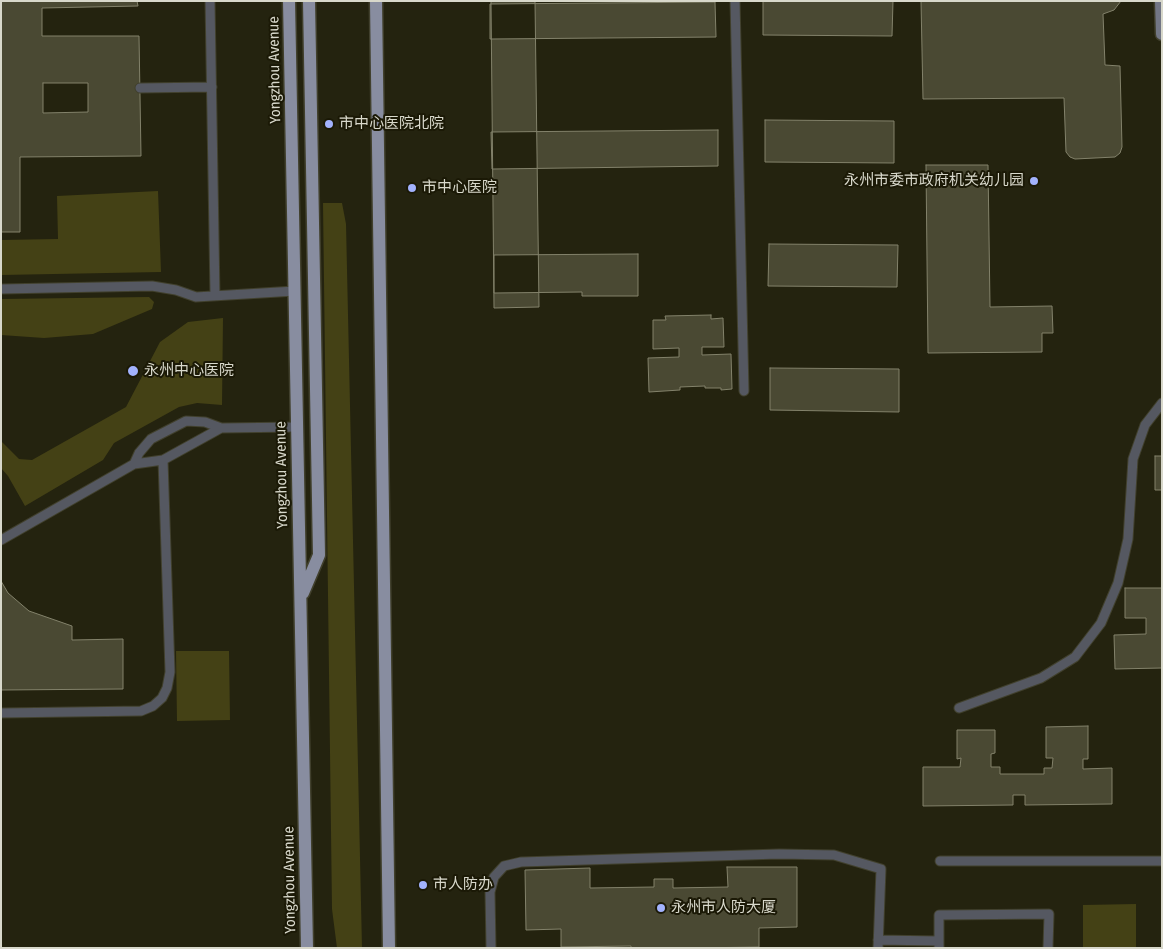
<!DOCTYPE html>
<meta charset="utf-8">
<style>
body{margin:0}
#map{position:relative;width:1163px;height:949px;overflow:hidden;background:#24230f;font-family:"Fira Sans Condensed",sans-serif}
canvas{display:block}
.frame{position:absolute;inset:0;border:2px solid #d8d8cb;pointer-events:none}
</style>
<div id="map">
<canvas width="1163" height="949"></canvas>
<div class="frame"></div>
</div>
<script>
const ctx = document.querySelector('canvas').getContext('2d');
ctx.lineJoin = 'round';
function paint(path, color) { ctx.fillStyle = color; ctx.fill(path, 'evenodd'); }
const shape = rows => new Path2D(rows.map(r => 'M' + r).join(''));
function strokePath(path, color, width, dash) { ctx.strokeStyle = color; ctx.lineWidth = width; ctx.lineCap = dash ? 'butt' : 'round'; ctx.setLineDash(dash || []); ctx.stroke(path); }
function label(font, color, halo, rows, align = 'center') {
  ctx.font = font + ' "Fira Sans Condensed","Noto Sans SC",sans-serif'; ctx.lineWidth = 4; ctx.setLineDash([]); ctx.textBaseline = 'middle'; ctx.strokeStyle = halo; ctx.fillStyle = color; for (const [text, x, y, turn = 0] of rows) {
    ctx.save(); ctx.translate(x, y); ctx.rotate((+turn || 0) * Math.PI / 180); ctx.textAlign = isNaN(turn) ? turn : align; if (halo) ctx.strokeText(text, 0, 0); ctx.fillText(text, 0, 0); ctx.restore();
  }
}
paint(shape([
 [158,191,161,272,1,275,1,240,58,239,57,196],
 [323,203,342,203,346,224,362,948,337,948,332,909],
 [149,297,154,302,152,309,93,334,44,338,1,335,1,299],
 [223,318,222,405,197,403,179,407,114,443,103,460,25,506,8,476,1,468,1,441,19,459,32,460,126,407,160,342,188,322],
 [176,651,229,651,230,720,177,721],
 [1136,904,1136,948,1083,948,1083,905]
]), '#444115');
const building = shape([
 [1,1,137,1,138,6,42,8,42,36,139,36,141,156,20,157,20,232,1,232,1,1],
 [43,83,88,83,88,112,43,113,43,83],
 [491,1,535,1,539,307,494,308,491,1],
 [763,1,893,1,892,36,763,35,763,1],
 [921,1,1121,1,1114,10,1103,14,1105,65,1120,66,1122,147,1120,153,1115,157,1075,159,1070,157,1066,152,1064,98,923,99,921,1],
 [715,2,716,37,490,39,490,4,715,2],
 [765,120,894,121,894,163,765,162,765,120],
 [718,130,718,166,492,169,491,132,718,130],
 [926,165,988,165,990,307,1052,306,1053,333,1042,333,1042,352,928,353,926,165],
 [769,244,898,245,897,287,768,286,769,244],
 [638,254,638,296,582,296,582,292,494,293,494,255,638,254],
 [711,315,711,319,723,318,724,347,702,347,702,355,731,354,732,389,721,390,721,388,705,388,705,386,680,387,680,390,649,392,648,358,679,357,679,348,653,349,653,320,666,320,665,316,711,315],
 [770,368,899,369,899,412,770,410,770,368],
 [1155,456,1162,456,1162,490,1155,490,1155,456],
 [1,581,8,593,29,611,72,626,72,640,123,639,123,689,1,690,1,581],
 [1125,588,1162,588,1162,668,1115,669,1114,635,1146,634,1146,618,1125,618,1125,588],
 [1088,726,1088,759,1083,759,1083,769,1112,768,1112,804,1025,805,1025,795,1013,795,1013,805,923,806,923,767,960,767,961,758,957,759,957,730,995,730,995,753,991,754,991,767,1000,767,1000,774,1044,774,1044,768,1052,768,1053,758,1046,758,1046,727,1088,726],
 [727,867,797,867,797,927,759,928,759,947,693,948,631,948,631,946,561,947,561,929,526,930,525,870,590,868,590,888,654,887,654,879,673,879,673,888,728,887,727,867]
]);
paint(building, '#4a4933');
strokePath(building, '#83826b', 1);
const lane = shape([
 [210,1,215,296],
 [735,1,744,391],
 [140,88,212,87],
 [1,289,152,286,176,290,196,297,295,291],
 [134,464,163,460,221,428],
 [1,540,134,464,139,453,151,439,186,421,205,422,221,428,297,427],
 [959,708,1041,678,1075,657,1101,623,1118,583,1128,539,1133,459,1145,425,1162,403],
 [1,713,141,711,153,706,162,698,167,688,170,672,163,460],
 [940,861,1162,861],
 [878,940,939,941],
 [491,948,490,892,494,877,504,866,521,862,779,854,834,855,881,869,878,948],
 [939,948,939,915,1049,914,1048,948]
]);
const secondary = shape([
 [1161,1,1162,34]
]);
const primary = shape([
 [289,1,307,948],
 [376,1,389,948],
 [303,593,319,555,309,1]
]);
strokePath(lane, '#41402d', 11);
strokePath(secondary, '#41402d', 15);
strokePath(primary, '#41402d', 15);
strokePath(lane, '#555861', 9);
strokePath(secondary, '#727685', 12);
strokePath(primary, '#888da0', 12);
for (const [x, y, r, color] of [
 [329,124,5,"#a2b2fd"],
 [1034,181,5,"#a2b2fd"],
 [412,188,5,"#a2b2fd"],
 [133,371,6,"#a2b2fd"],
 [423,885,5,"#a2b2fd"],
 [661,908,5,"#a2b2fd"]
]) { const dot = new Path2D(); dot.arc(x, y, r, 0, 2 * Math.PI); ctx.fillStyle = color; ctx.fill(dot); strokePath(dot, '#1b1906', 2); }
label('15px', '#d8d8cb', '#1b1906', [
 ["Yongzhou Avenue",275,70,-91],
 ["Yongzhou Avenue",282,475,-91],
 ["Yongzhou Avenue",290,880,-91]
]);
label('15px', '#d8d8cb', '#1b1906', [
 ["市中心医院北院",339,124],
 ["永州市委市政府机关幼儿园",1024,181,"right"],
 ["市中心医院",422,188],
 ["永州中心医院",144,371],
 ["市人防办",433,885],
 ["永州市人防大厦",671,908]
], 'left');
</script>
